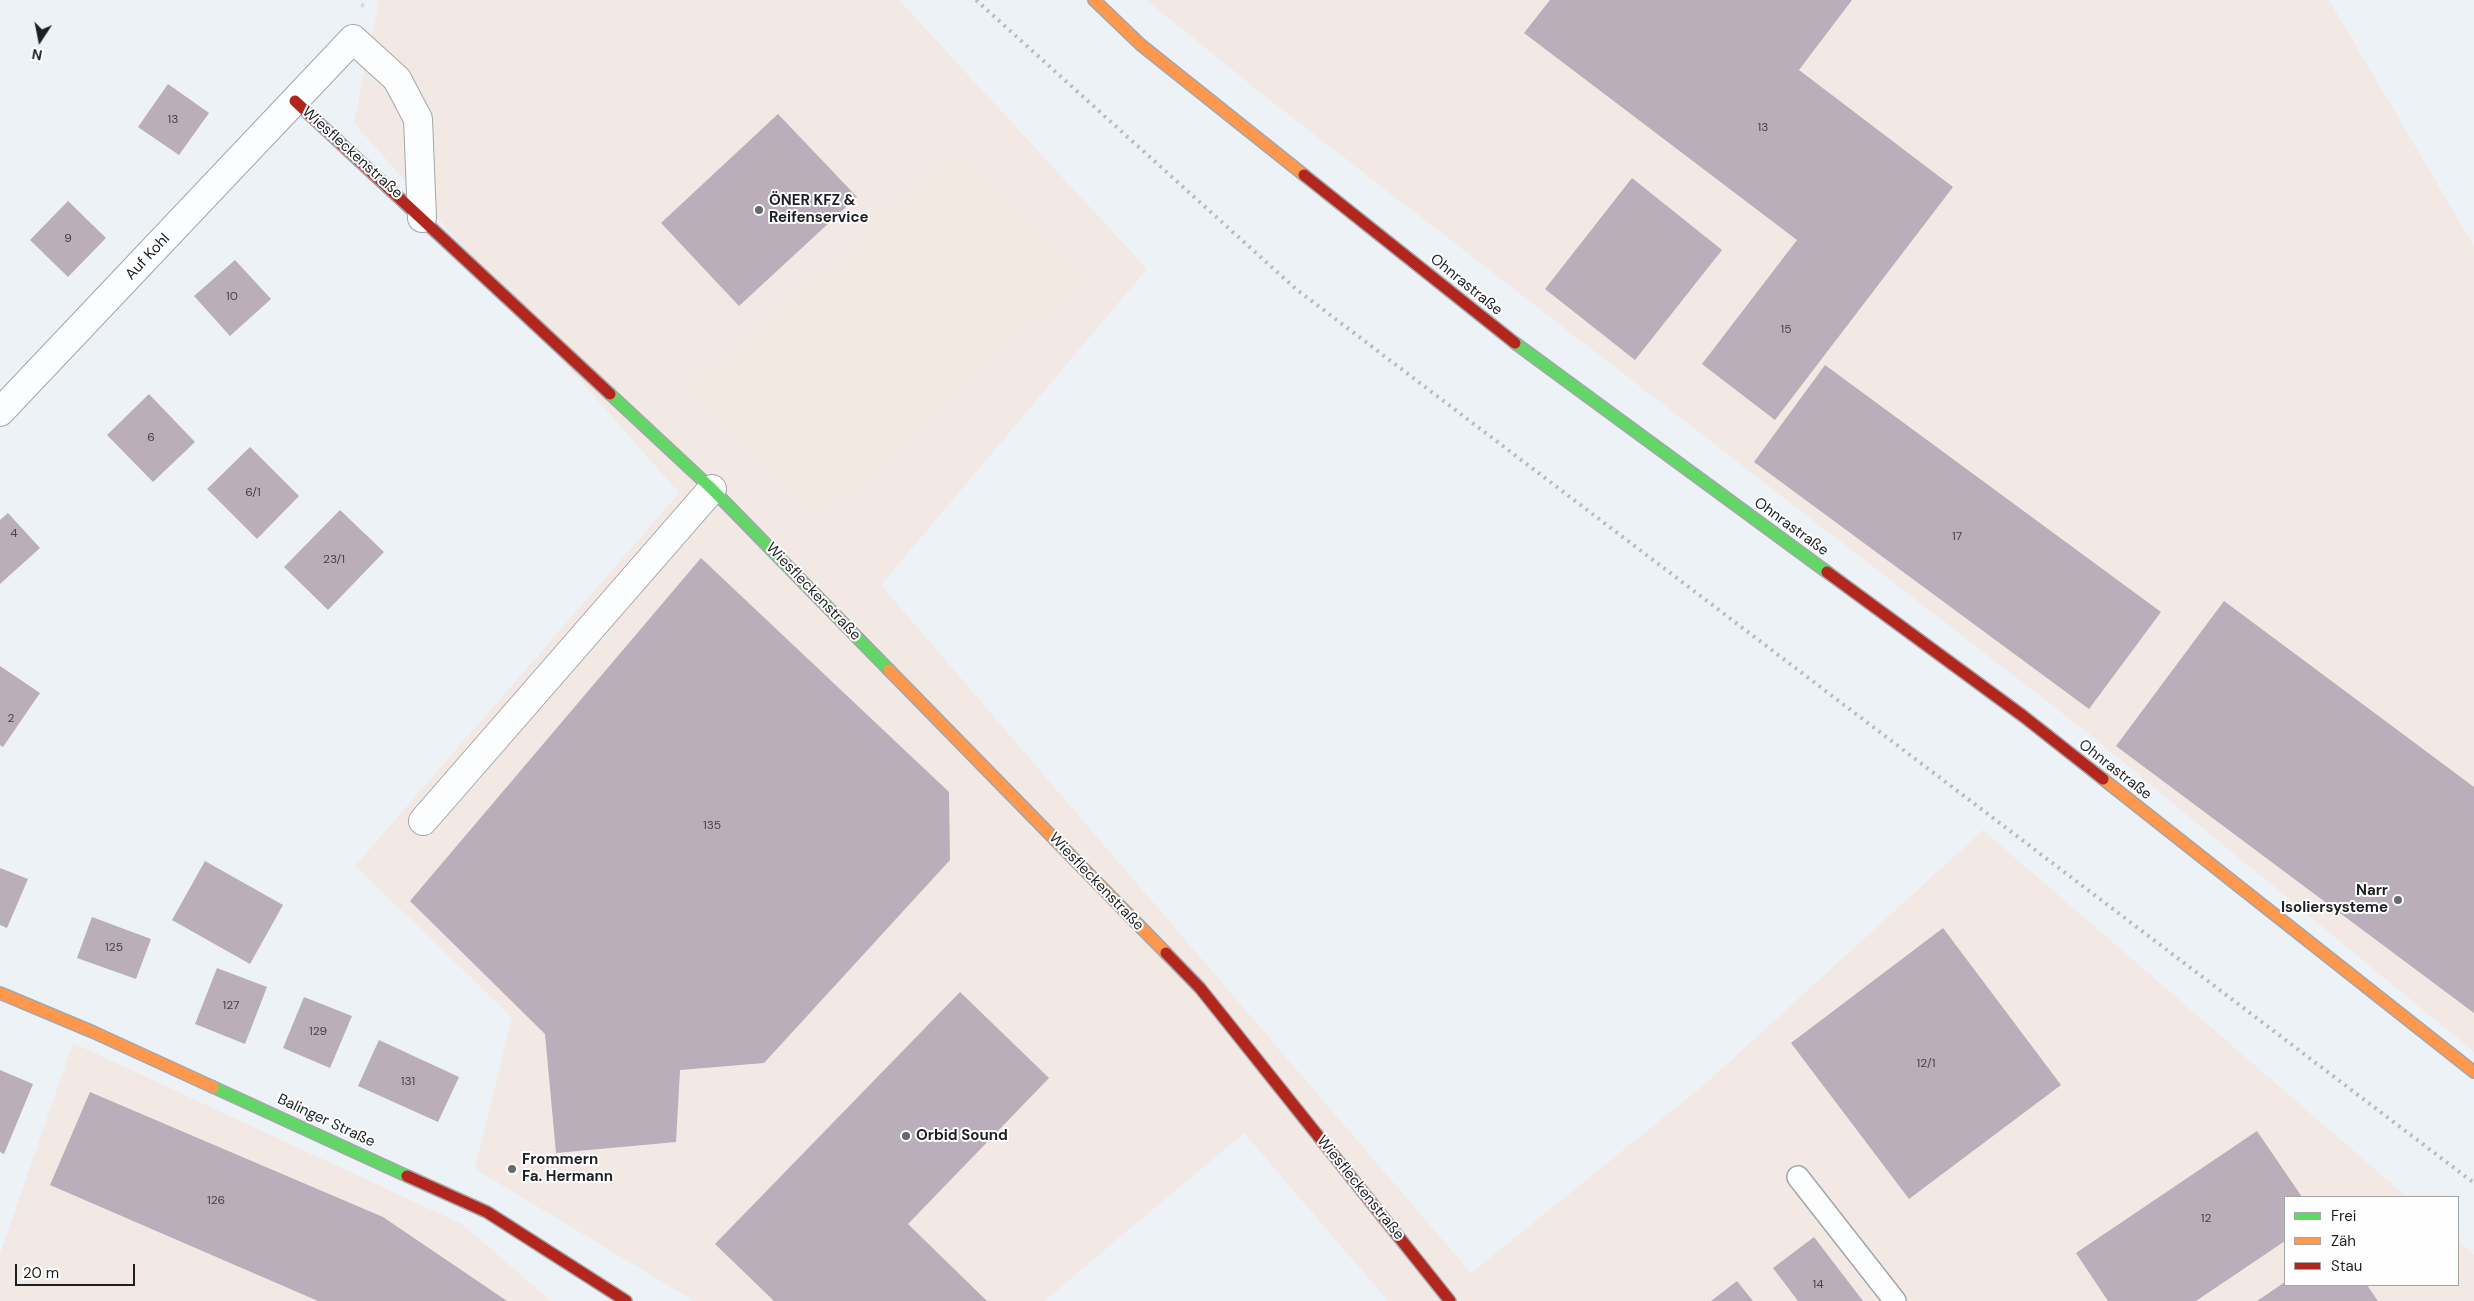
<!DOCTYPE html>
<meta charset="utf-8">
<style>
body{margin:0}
#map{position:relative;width:2474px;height:1301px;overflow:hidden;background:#edf2f7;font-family:"DM Sans",sans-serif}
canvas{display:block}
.legend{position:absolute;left:2284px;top:1196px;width:175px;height:90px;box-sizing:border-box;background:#fefefe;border:1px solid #a4a5a6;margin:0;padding:6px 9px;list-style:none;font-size:15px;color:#1d2023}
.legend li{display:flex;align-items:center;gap:10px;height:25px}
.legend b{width:25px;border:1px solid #a4a5a6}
.north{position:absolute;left:15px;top:15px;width:50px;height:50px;-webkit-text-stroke:4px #fefefe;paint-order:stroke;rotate:191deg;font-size:14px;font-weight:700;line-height:20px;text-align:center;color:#1d2023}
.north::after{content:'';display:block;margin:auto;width:18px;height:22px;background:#1d2023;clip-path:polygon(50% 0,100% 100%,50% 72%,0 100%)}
.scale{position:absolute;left:15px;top:1264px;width:120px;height:22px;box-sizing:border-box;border:2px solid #1d2023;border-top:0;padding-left:6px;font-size:15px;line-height:18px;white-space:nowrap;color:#1d2023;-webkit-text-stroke:4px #fefefe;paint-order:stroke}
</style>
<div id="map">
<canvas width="2474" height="1301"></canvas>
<ul class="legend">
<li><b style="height:6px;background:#63d668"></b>Frei</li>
<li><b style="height:6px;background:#ff974d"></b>Zäh</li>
<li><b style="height:6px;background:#b3261e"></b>Stau</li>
</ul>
<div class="north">N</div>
<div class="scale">20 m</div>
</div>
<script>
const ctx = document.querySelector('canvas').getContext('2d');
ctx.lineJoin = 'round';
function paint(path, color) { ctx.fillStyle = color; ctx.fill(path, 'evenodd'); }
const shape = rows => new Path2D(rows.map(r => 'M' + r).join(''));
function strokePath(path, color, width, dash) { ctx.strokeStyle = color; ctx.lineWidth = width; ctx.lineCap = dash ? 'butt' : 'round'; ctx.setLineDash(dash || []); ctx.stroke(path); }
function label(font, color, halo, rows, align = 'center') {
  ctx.font = font + ' "DM Sans",sans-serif'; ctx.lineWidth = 4; ctx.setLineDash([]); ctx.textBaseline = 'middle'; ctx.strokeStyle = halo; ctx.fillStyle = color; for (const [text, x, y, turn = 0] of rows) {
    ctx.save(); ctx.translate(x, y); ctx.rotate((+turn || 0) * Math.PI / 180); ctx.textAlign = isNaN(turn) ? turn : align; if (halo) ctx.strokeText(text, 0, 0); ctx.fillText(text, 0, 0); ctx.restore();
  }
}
paint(shape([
 [379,0,899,0,1147,269,881,585,1471,1273,1705,1084,1983,830,2407,1197,2285,1197,2285,1285,2458,1285,2458,1241,2474,1255,2474,1301,1388,1301,1244,1133,1044,1301,694,1301,475,1169,512,1017,355,866,679,493,354,123],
 [1146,0,2329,0,2474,246,2474,1052,2084,730,1267,98],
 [73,1043,462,1224,551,1301,0,1301,0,1254]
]), '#f2e9e4');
paint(shape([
 [956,159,1077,274,819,511,694,387]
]), '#f2e9e3');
paint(shape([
 [1550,0,1852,0,1799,70,1953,187,1775,420,1702,364,1797,240,1524,33],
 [168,84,209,113,179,155,138,127],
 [778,114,857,197,739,306,661,223],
 [1632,178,1722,250,1635,360,1545,289],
 [68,201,106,238,68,277,30,240],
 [235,260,271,299,230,336,194,296],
 [1825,365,2161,612,2089,709,1754,462],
 [149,394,195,442,153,482,107,435],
 [250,447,299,496,257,539,207,489],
 [340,510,384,552,328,610,284,567],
 [8,513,40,548,0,584,0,520],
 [701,558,949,792,950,860,764,1063,680,1070,676,1142,556,1153,545,1034,410,901],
 [2224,601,2474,787,2474,1013,2116,746],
 [0,666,40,693,3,747,0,745],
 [205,861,283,905,250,964,172,920],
 [0,868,28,879,7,928,0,925],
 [92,917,151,939,136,979,77,958],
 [1943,928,2061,1085,1909,1199,1791,1043],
 [217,968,267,987,245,1044,195,1024],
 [960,992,1049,1078,908,1224,987,1301,774,1301,715,1244],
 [304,997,352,1016,330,1068,283,1048],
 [379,1040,459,1077,438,1122,358,1086],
 [0,1070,33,1084,4,1154,0,1152],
 [90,1092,383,1217,507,1301,318,1301,50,1185],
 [2257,1131,2302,1197,2285,1197,2285,1241,2196,1301,2108,1301,2076,1253],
 [1814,1237,1863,1301,1798,1301,1773,1268],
 [1737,1281,1753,1301,1711,1301],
 [2285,1282,2285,1285,2367,1285,2378,1301,2257,1301]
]), '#b9aeb9');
const lane = shape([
 [1798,1177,1895,1301]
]);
const street = shape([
 [0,412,353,39,397,79,418,119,422,218],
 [423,821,712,489]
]);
const fast = shape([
 [1515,343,1827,572],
 [610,394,712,489,889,670],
 [213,1087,407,1176]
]);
const slow = shape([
 [1094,0,1141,45,1304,175],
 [889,670,1166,953],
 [2103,779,2474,1072],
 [0,993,93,1032,213,1087]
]);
const jam = shape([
 [295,101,610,394],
 [1304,175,1515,343],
 [1827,572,2023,716,2103,779],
 [1166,953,1200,988,1450,1301],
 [407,1176,487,1212,626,1301]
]);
strokePath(lane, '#a3a6aa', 24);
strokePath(street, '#a3a6aa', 30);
strokePath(fast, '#a3a6aa', 14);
strokePath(slow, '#a3a6aa', 14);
strokePath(jam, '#a3a6aa', 14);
strokePath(shape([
 [362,7,364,0]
]), '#d5d7d8', 3, [4, 4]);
strokePath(lane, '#fcfdfe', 21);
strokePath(street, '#fcfdfe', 28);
strokePath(fast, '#63d668', 11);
strokePath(slow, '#ff974d', 11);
strokePath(jam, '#b3261e', 11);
strokePath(shape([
 [976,0,1296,289,2474,1183]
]), '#babcbc', 4, [2.5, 5]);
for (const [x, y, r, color] of [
 [759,210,5,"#666a6d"],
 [2398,900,5,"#666a6d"],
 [906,1136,5,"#666a6d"],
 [512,1169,5,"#666a6d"]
]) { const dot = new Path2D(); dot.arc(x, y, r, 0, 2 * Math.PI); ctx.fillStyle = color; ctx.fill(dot); strokePath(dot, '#fefefe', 2); }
label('12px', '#444448', null, [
 ["13",173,120],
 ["13",1763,128],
 ["9",68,239],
 ["10",232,297],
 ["15",1786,330],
 ["6",151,438],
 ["6/1",253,493],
 ["4",14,534],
 ["17",1957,537],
 ["23/1",334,560],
 ["2",11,719],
 ["135",712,826],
 ["125",114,948],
 ["127",231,1006],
 ["129",318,1032],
 ["12/1",1926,1064],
 ["131",408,1082],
 ["126",216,1201],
 ["12",2206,1219],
 ["14",1818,1285]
]);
label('15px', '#1d2023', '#fefefe', [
 ["Wiesfleckenstraße",352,153,42],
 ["Auf Kohl",148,257,-47],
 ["Ohnrastraße",1466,285,39],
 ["Ohnrastraße",1791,527,36],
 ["Wiesfleckenstraße",813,592,46],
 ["Ohnrastraße",2115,770,38],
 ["Wiesfleckenstraße",1096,882,46],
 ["Balinger Straße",326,1121,25],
 ["Wiesfleckenstraße",1360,1188,51]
]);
label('bold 15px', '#1d2023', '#fefefe', [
 ["ÖNER KFZ &",769,201],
 ["Reifenservice",769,218],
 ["Narr",2388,891,"right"],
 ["Isoliersysteme",2388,908,"right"],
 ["Orbid Sound",916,1136],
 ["Frommern",522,1160],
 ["Fa. Hermann",522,1177]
], 'left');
</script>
